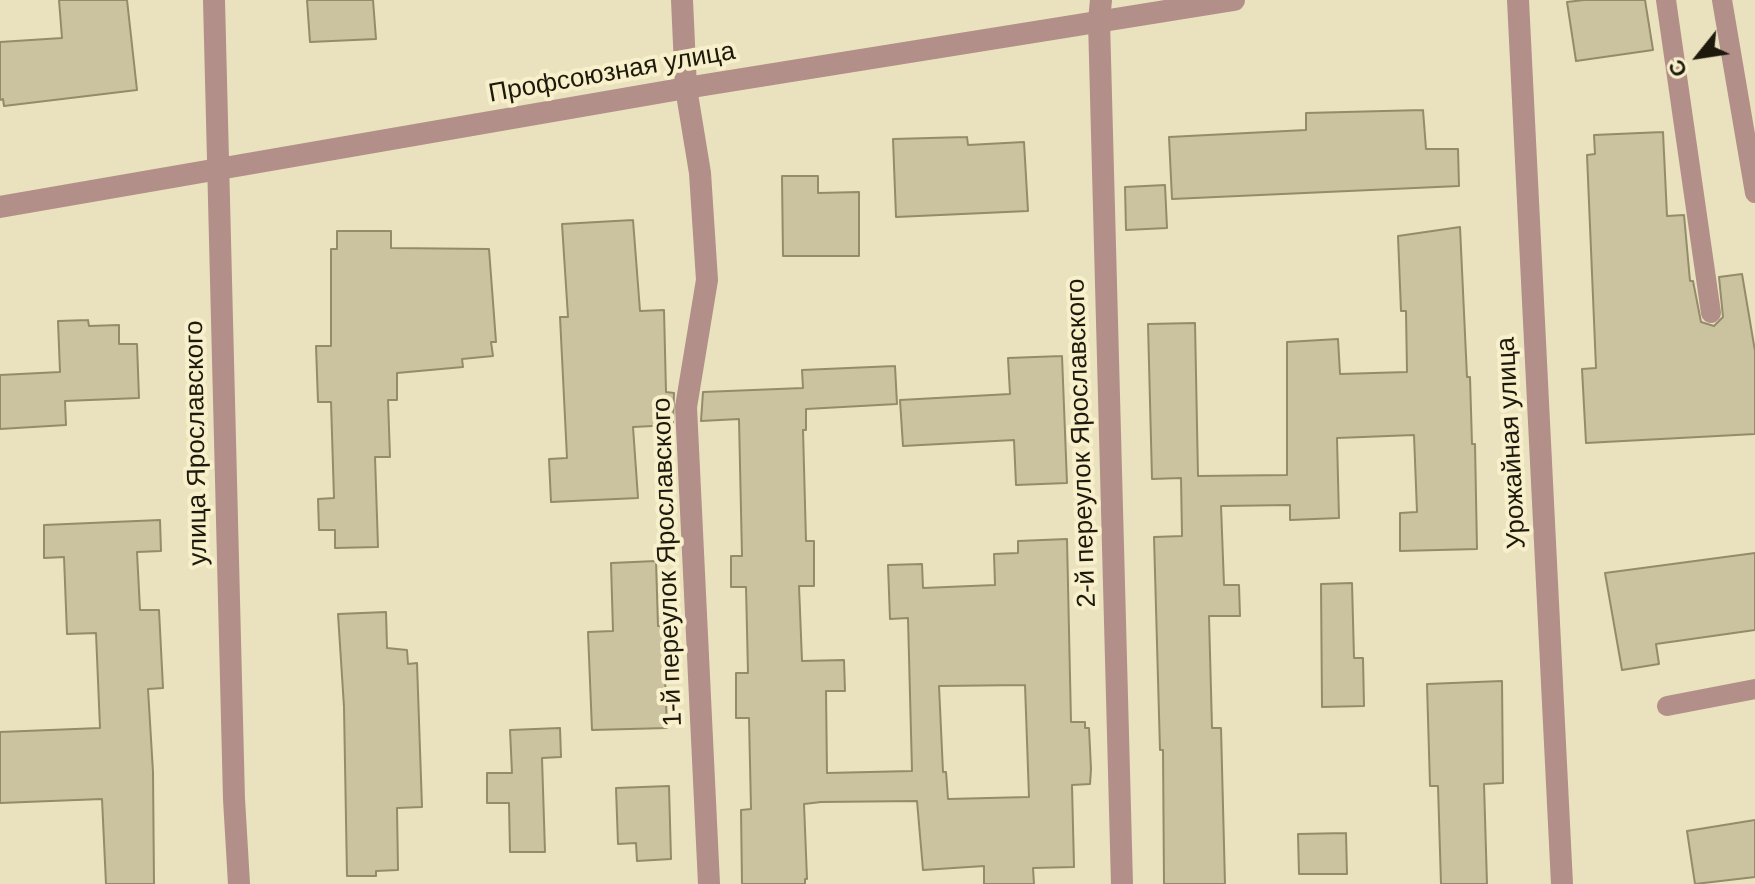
<!DOCTYPE html>
<meta charset="utf-8">
<style>
body{margin:0}
#map{position:relative;width:1755px;height:884px;overflow:hidden;background:#eae1be;font-family:Arial,sans-serif}
canvas{display:block}
.north{position:absolute;left:1659px;top:16px;width:80px;height:80px;-webkit-text-stroke:6px #f8efcb;paint-order:stroke;rotate:240deg;font-size:22px;font-weight:700;line-height:32px;text-align:center;color:#1d1a0d}
.north::after{content:'';display:block;margin:auto;width:28px;height:36px;background:#1d1a0d;clip-path:polygon(50% 0,100% 100%,50% 72%,0 100%)}
</style>
<div id="map">
<canvas width="1755" height="884"></canvas>
<div class="north">С</div>
</div>
<script>
const ctx = document.querySelector('canvas').getContext('2d');
ctx.lineJoin = 'round';
function paint(path, color) { ctx.fillStyle = color; ctx.fill(path, 'evenodd'); }
const shape = rows => new Path2D(rows.map(r => 'M' + r).join(''));
function strokePath(path, color, width, dash) { ctx.strokeStyle = color; ctx.lineWidth = width; ctx.lineCap = dash ? 'butt' : 'round'; ctx.setLineDash(dash || []); ctx.stroke(path); }
function label(font, color, halo, rows, align = 'center') {
  ctx.font = font + ' Arial,sans-serif'; ctx.lineWidth = 8; ctx.setLineDash([]); ctx.textBaseline = 'middle'; ctx.strokeStyle = halo; ctx.fillStyle = color; for (const [text, x, y, turn = 0] of rows) {
    ctx.save(); ctx.translate(x, y); ctx.rotate((+turn || 0) * Math.PI / 180); ctx.textAlign = isNaN(turn) ? turn : align; if (halo) ctx.strokeText(text, 0, 0); ctx.fillText(text, 0, 0); ctx.restore();
  }
}
const building = shape([
 [59,0,127,0,137,90,4,106,3,99,0,100,0,42,62,38,59,0],
 [307,0,373,0,376,39,310,42,307,0],
 [1584,0,1645,0,1653,50,1576,61,1567,2,1584,0],
 [1423,110,1426,149,1458,149,1459,186,1172,199,1169,137,1306,130,1306,113,1423,110],
 [1663,132,1667,216,1684,215,1690,281,1693,281,1701,322,1714,326,1723,317,1719,277,1742,274,1755,351,1755,434,1586,443,1582,369,1596,368,1587,155,1595,154,1594,135,1663,132],
 [967,137,968,145,1024,142,1028,211,896,217,893,139,967,137],
 [782,176,818,176,818,193,859,192,859,256,783,256,782,176],
 [1165,185,1167,228,1126,230,1125,187,1165,185],
 [633,220,640,311,664,310,666,392,674,393,673,425,633,427,638,498,551,502,549,459,567,458,560,317,568,317,562,224,633,220],
 [1460,227,1467,377,1470,377,1472,444,1475,444,1477,549,1400,551,1400,513,1417,512,1414,435,1337,438,1339,518,1290,520,1290,505,1221,506,1224,585,1239,585,1240,616,1209,616,1212,728,1221,728,1225,884,1164,884,1163,750,1160,750,1154,537,1182,536,1181,478,1152,479,1148,324,1195,323,1198,476,1287,475,1287,342,1338,339,1340,374,1407,372,1406,311,1401,311,1398,236,1460,227],
 [337,231,391,231,391,248,489,249,496,342,491,342,493,356,462,359,463,367,397,373,397,400,388,400,390,457,375,457,378,547,335,548,335,530,319,530,318,499,334,498,331,402,318,402,316,346,331,346,331,249,337,249,337,231],
 [88,320,89,326,119,325,119,344,137,344,139,398,65,401,66,425,0,429,0,375,60,372,58,321,88,320],
 [1062,356,1067,483,1016,485,1014,440,903,446,900,400,1010,394,1008,358,1062,356],
 [895,366,897,404,806,409,806,430,803,430,806,541,814,541,814,586,799,586,802,661,844,660,845,691,826,691,827,773,912,771,908,618,890,619,888,565,922,564,923,588,995,585,994,554,1018,553,1018,541,1067,539,1071,722,1085,722,1085,728,1089,728,1091,769,1090,784,1072,785,1074,867,1033,868,1034,884,984,884,984,866,923,870,917,801,821,802,804,804,807,879,805,879,805,884,742,884,741,810,751,809,749,718,736,718,736,673,748,673,746,587,731,587,731,556,742,556,739,419,701,421,703,392,803,388,802,370,895,366],
 [1025,685,1029,797,948,799,946,772,943,772,939,686,1025,685],
 [160,520,161,551,137,552,140,610,159,610,163,688,148,689,153,772,154,884,106,884,102,799,0,803,0,732,100,728,96,633,67,634,64,557,44,558,44,525,160,520],
 [1755,553,1755,630,1656,644,1659,664,1622,670,1605,573,1755,553],
 [656,561,658,626,663,626,667,728,592,730,588,632,613,631,611,563,656,561],
 [1352,583,1354,658,1363,658,1364,706,1322,707,1321,584,1352,583],
 [386,612,387,648,407,650,408,664,417,663,422,807,397,808,398,870,376,871,376,876,347,876,344,707,338,614,386,612],
 [1502,681,1503,783,1484,784,1487,884,1441,884,1438,786,1430,786,1427,684,1502,681],
 [560,728,561,757,542,758,545,852,510,852,509,803,487,803,487,773,512,773,510,730,560,728],
 [669,786,671,859,637,861,636,843,618,844,616,788,669,786],
 [1755,820,1755,877,1695,884,1687,831,1755,820],
 [1346,833,1347,874,1299,874,1298,834,1346,833]
]);
paint(building, '#cbc2a0');
strokePath(building, '#938b6a', 2);
strokePath(shape([
 [1666,0,1711,313],
 [1722,0,1755,193],
 [1667,706,1755,689]
]), '#b28f88', 20);
strokePath(shape([
 [214,0,234,799,239,884],
 [682,0,686,88,700,173,707,280,686,407,709,884],
 [1101,0,1099,21,1122,884],
 [1518,0,1562,884]
]), '#b28f88', 22);
strokePath(shape([
 [0,207,686,88,1234,0]
]), '#b28f88', 22);
label('26px', '#1d1a0d', '#f8efcb', [
 ["Профсоюзная улица",612,73,-10],
 ["улица Ярославского",197,443,-91],
 ["2-й переулок Ярославского",1082,443,-92],
 ["Урожайная улица",1512,443,-93],
 ["1-й переулок Ярославского",668,562,-92]
]);
</script>
